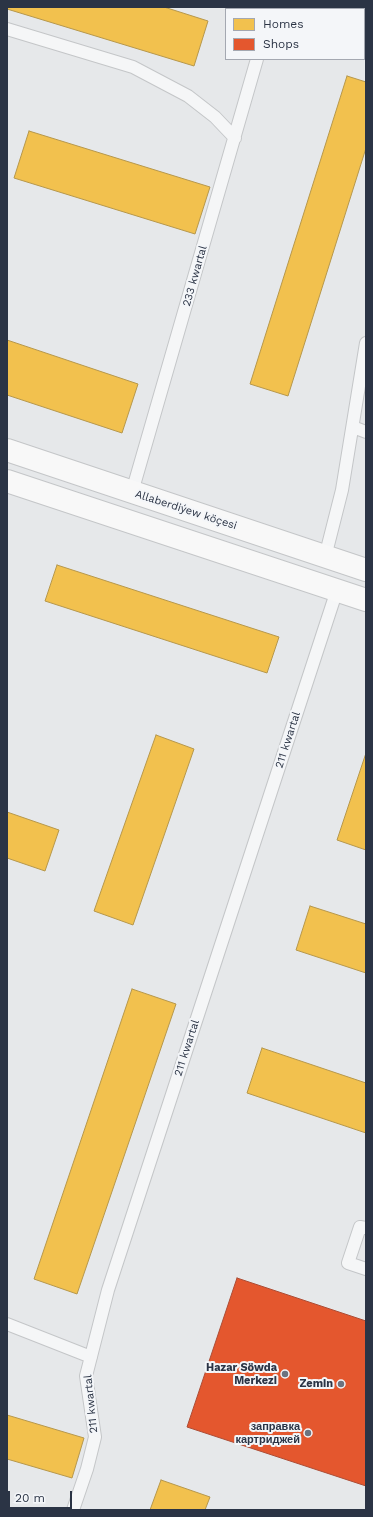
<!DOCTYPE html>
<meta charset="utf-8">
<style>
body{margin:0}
#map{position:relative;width:373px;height:1517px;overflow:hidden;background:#e6e8ea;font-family:"Work Sans",sans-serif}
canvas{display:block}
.frame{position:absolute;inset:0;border:8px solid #2b3445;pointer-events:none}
.legend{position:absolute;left:225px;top:8px;width:140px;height:52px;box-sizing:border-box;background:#f4f6f9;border:1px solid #a4a8b1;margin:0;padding:5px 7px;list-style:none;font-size:12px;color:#2b3445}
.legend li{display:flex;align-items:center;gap:8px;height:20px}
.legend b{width:20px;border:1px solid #a4a8b1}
.scale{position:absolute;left:8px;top:1491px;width:64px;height:18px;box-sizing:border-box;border:2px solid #2b3445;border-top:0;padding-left:5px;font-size:12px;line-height:14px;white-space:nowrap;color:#2b3445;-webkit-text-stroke:3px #f4f6f9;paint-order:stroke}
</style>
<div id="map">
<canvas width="373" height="1517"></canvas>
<div class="frame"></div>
<ul class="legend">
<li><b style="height:11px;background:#f2c14e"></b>Homes</li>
<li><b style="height:11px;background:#e4572e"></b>Shops</li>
</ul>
<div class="scale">20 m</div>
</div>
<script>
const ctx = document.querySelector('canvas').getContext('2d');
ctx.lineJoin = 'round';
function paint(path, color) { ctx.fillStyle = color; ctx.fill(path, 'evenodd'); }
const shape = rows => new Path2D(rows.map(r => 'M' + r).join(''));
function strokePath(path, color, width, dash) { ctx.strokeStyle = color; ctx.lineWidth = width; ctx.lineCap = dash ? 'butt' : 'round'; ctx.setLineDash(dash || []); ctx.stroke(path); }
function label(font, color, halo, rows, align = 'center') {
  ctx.font = font + ' "Work Sans",sans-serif'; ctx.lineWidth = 4; ctx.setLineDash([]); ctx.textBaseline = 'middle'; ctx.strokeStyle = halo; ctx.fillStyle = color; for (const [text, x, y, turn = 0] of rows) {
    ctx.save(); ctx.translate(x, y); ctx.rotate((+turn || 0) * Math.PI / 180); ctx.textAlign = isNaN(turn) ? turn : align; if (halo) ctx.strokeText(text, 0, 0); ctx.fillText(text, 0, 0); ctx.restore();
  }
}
const homes = shape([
 [7,7,164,7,208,21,194,66,7,9,7,7],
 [308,7,366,7,366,26,364,25,364,9,314,9,308,7],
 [347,76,366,82,366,148,288,396,250,384,347,76],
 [29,131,210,187,195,234,14,178,29,131],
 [7,340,138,384,122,433,7,395,7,340],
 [57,565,279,637,267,673,45,601,57,565],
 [156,735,194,749,133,925,94,911,156,735],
 [366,753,366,850,337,840,366,753],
 [7,812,59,830,45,871,7,858,7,812],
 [310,906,366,924,366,973,296,950,310,906],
 [132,989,176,1004,77,1294,34,1279,132,989],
 [262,1048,366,1083,366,1133,247,1093,262,1048],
 [7,1415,84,1438,72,1478,7,1459,7,1415],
 [161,1480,210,1497,205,1510,150,1510,161,1480]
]);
paint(homes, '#f2c14e');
strokePath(homes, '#b6974b', 1);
const shops = shape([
 [237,1278,366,1321,366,1486,187,1427,237,1278]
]);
paint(shops, '#e4572e');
strokePath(shops, '#ac4c35', 1);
const lane = shape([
 [239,7,244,9],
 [7,29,133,67,188,96,215,117,235,138],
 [364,50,366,51],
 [353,427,366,432],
 [132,492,257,59],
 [325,557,342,490,366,343],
 [366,1228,360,1227,348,1263,366,1269],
 [7,1324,91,1357],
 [73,1510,87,1469,95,1437,86,1376,108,1290,337,590]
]);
const secondary = shape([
 [7,450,366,570],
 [7,481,366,600]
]);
strokePath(lane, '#c4c6c8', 14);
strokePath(secondary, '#c4c6c8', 24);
strokePath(lane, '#f5f6f7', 12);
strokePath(secondary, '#f8f8f8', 22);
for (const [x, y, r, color] of [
 [285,1374,4,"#6c737f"],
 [341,1384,4,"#6c737f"],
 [308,1433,4,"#6c737f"]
]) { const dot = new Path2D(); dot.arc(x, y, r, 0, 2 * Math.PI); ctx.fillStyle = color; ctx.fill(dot); strokePath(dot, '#f4f6f9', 1.5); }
label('11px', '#2b3445', '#f4f6f9', [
 ["233 kwartal",195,276,-74],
 ["Allaberdiýew köçesi",186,510,18],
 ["211 kwartal",288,740,-72],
 ["211 kwartal",187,1048,-72],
 ["211 kwartal",91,1404,-96]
]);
label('bold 11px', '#2b3445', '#f4f6f9', [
 ["Hazar Söwda",277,1368],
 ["Merkezi",277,1381],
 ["Zemin",333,1384],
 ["заправка",300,1427],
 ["картриджей",300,1440]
], 'right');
</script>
